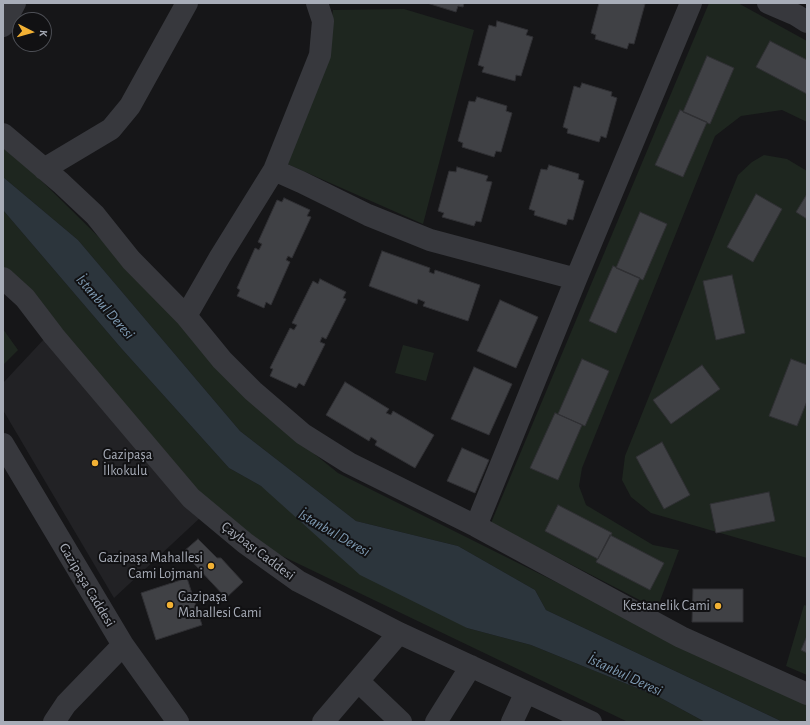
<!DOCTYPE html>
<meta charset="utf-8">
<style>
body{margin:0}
#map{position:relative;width:810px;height:725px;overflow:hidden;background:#161618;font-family:"Alegreya Sans",sans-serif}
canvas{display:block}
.frame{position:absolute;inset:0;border:4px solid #a8adb8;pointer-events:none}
.north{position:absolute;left:12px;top:12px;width:40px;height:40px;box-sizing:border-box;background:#111113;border:1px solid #4d4f55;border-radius:50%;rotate:96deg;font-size:11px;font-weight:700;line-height:16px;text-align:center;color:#a8adb8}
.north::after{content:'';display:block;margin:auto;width:14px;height:18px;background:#f2b134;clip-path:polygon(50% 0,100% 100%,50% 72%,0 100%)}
</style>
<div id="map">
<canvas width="810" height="725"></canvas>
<div class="frame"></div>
<div class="north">K</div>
</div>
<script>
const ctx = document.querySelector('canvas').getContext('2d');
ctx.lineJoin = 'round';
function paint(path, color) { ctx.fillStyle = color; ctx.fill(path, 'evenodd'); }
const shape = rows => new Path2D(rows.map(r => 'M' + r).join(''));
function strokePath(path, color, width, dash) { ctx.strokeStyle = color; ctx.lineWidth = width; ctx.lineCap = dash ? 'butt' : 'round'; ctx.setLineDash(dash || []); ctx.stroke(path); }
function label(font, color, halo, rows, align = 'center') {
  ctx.font = font + ' "Alegreya Sans",sans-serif'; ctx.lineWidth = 4; ctx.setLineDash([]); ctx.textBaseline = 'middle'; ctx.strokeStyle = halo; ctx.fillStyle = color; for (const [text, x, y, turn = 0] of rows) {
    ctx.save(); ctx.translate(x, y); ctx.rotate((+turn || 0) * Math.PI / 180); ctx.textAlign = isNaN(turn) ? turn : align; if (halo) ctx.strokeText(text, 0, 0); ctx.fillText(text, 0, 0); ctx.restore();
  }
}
paint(shape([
 [46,337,201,517,114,598,3,410,3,383]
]), '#222225');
paint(shape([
 [709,3,738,3,807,41,807,122,782,110,741,116,715,136,582,468,579,486,586,505,653,545,679,550,657,609,491,523],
 [404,9,474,30,423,224,285,163,326,50,333,10],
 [3,143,167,304,260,410,338,473,614,611,807,700,807,722,783,722,546,610,535,590,458,546,356,521,240,431,78,240,3,177],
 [764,155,787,159,807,171,807,558,651,513,631,497,622,480,625,456,738,175,752,162],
 [3,210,121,348,229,468,261,486,467,628,531,645,659,697,705,722,628,722,201,517,3,278],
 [3,329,18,350,3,365],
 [403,345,434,353,426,381,395,373],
 [804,605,807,606,807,675,786,666]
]), '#1e261f');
paint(shape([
 [3,177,78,240,240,431,356,521,458,546,535,590,546,610,783,722,705,722,659,697,531,645,467,628,360,575,261,486,229,468,121,348,3,210]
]), '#2c353c');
const building = shape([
 [427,3,464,3,463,7,458,6,456,12,427,3],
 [599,3,639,3,645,4,634,44,629,43,627,49,595,39,596,35,591,33,599,3],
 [497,21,528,30,526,35,533,37,521,76,516,75,515,81,482,72,484,67,478,65,489,25,496,27,497,21],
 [770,41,807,60,807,94,756,67,770,41],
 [707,56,734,68,710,124,683,112,707,56],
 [582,83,612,92,611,96,617,98,606,138,601,136,599,142,567,133,568,129,563,127,574,86,580,88,582,83],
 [477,97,507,106,506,111,512,113,501,152,496,151,494,157,462,147,463,143,458,141,469,101,475,102,477,97],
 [680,110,707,122,683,177,655,165,680,110],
 [549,165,579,174,578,179,584,181,573,220,568,219,566,225,534,215,535,211,529,209,541,169,547,170,549,165],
 [457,167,488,176,486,181,492,182,481,222,476,221,474,226,442,217,444,213,438,211,449,171,456,172,457,167],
 [756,194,782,209,753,262,727,247,756,194],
 [807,194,807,219,796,212,807,194],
 [284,198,310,210,307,216,311,217,292,258,288,256,286,260,290,262,271,305,266,302,264,308,237,296,240,290,237,288,255,248,259,250,262,244,258,242,277,200,282,202,284,198],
 [640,212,667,224,643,280,616,268,640,212],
 [382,251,430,268,429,272,434,274,435,270,480,285,468,321,423,306,425,302,418,299,417,304,369,286,382,251],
 [613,266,640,278,616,333,589,321,613,266],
 [732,275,745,333,716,340,703,281,732,275],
 [320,279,346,292,343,298,346,299,326,339,322,337,320,342,325,344,304,386,299,383,296,388,270,376,273,369,270,368,290,328,294,330,297,325,292,323,313,281,318,284,320,279],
 [500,300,538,317,516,368,477,351,500,300],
 [582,359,609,371,585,426,558,414,582,359],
 [791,359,807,365,807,401,797,426,769,416,791,359],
 [702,365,720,389,671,424,653,400,702,365],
 [474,367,512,384,489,435,451,419,474,367],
 [345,382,389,409,386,413,391,415,393,411,434,435,415,468,375,445,377,441,371,437,369,441,326,415,345,382],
 [555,413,582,425,558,480,530,468,555,413],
 [662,442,690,495,664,509,636,457,662,442],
 [462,448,489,460,475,493,447,481,462,448],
 [769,492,775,521,716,533,710,504,769,492],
 [558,505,612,533,598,559,545,531,558,505],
 [610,535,664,563,650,590,596,562,610,535],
 [198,539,217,558,221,558,243,582,226,598,183,552,198,539],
 [187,578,202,625,156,640,141,593,187,578],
 [693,589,743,589,743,622,692,622,693,589],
 [807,636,807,653,801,650,807,636]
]);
paint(building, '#404145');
strokePath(building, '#303034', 1);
strokePath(shape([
 [768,3,796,15,807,22],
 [3,26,15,3],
 [3,134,61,183,95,215,131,260,186,316,222,360,253,391,303,434,349,463,476,526,681,637,807,694],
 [44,169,111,129,130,106,187,3],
 [274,170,301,182,368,215,430,240,576,279],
 [3,278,25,298,54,336,191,498,245,543,298,581,399,633,591,722],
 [186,316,220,257,274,170,320,55,323,21,317,3],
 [3,444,123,645,178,722],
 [476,526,576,279,691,3],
 [358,681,401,722],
 [54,722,66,704,123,645],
 [323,722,399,633],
 [436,722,471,666],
 [512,722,526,692]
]), '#37383d', 22);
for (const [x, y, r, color] of [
 [95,463,4,"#f2b134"],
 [211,566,4,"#f2b134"],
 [170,605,4,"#f2b134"],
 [718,606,4,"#f2b134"]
]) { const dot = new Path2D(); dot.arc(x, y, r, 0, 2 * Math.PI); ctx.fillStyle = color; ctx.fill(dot); strokePath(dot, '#111113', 1.5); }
label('14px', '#a8adb8', '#111113', [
 ["Gazipaşa",103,455],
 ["İlkokulu",103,471],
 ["Gazipaşa Mahallesi",203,558,"right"],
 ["Cami Lojmani",203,574,"right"],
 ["Gazipaşa",178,597],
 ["Mahallesi Cami",178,613],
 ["Kestanelik Cami",710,606,"right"]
], 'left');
label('14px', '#a8adb8', '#111113', [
 ["Çaybaşı Caddesi",258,551,37],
 ["Gazipaşa Caddesi",87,585,59]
]);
label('italic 15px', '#7f9bb3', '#111113', [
 ["İstanbul Deresi",105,307,49],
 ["İstanbul Deresi",334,533,30],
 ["İstanbul Deresi",625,675,25]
]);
</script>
